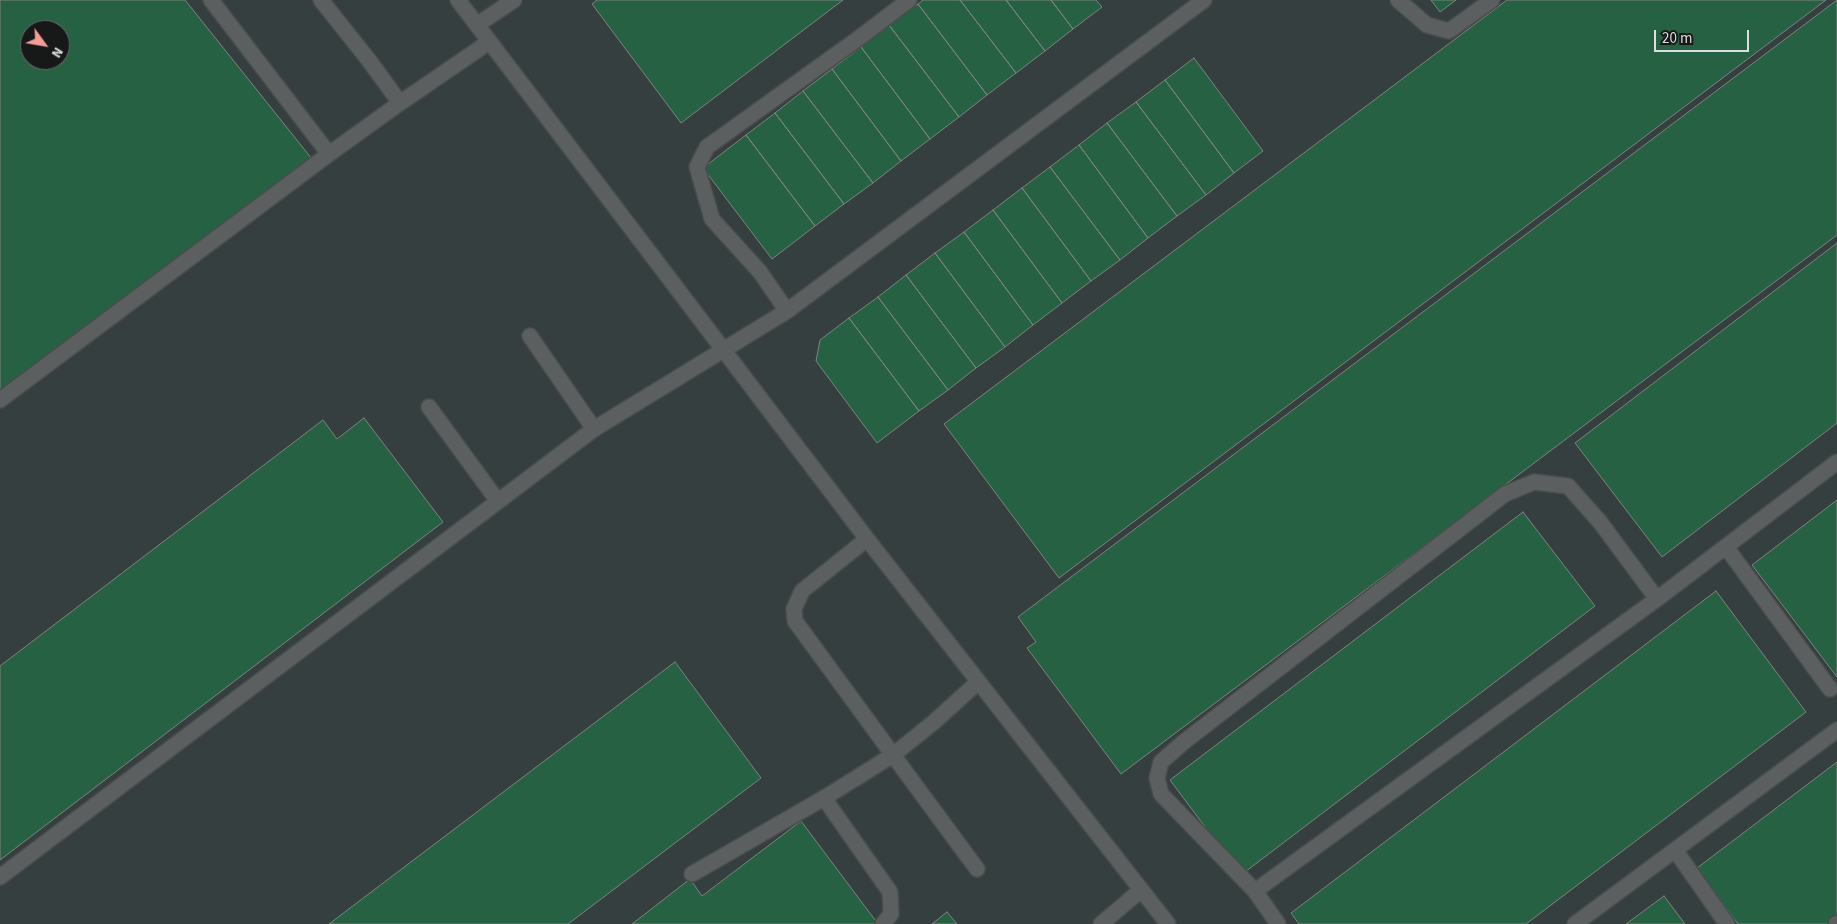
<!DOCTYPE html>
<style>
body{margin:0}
#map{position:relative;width:1837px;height:924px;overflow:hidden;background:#2e3131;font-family:"Source Sans 3",sans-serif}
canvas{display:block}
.north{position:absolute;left:20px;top:20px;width:50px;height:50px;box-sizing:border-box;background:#171919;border:1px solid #666868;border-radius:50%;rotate:122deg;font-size:14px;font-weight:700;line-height:20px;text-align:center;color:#dcdede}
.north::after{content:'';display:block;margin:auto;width:18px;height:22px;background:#f59c94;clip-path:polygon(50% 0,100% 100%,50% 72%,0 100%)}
.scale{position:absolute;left:1654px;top:30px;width:95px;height:22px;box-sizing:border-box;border:2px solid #dcdede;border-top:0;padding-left:6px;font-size:15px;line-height:18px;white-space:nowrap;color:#dcdede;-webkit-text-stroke:4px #171919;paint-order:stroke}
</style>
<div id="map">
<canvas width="1837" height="924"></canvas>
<div class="north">N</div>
<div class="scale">20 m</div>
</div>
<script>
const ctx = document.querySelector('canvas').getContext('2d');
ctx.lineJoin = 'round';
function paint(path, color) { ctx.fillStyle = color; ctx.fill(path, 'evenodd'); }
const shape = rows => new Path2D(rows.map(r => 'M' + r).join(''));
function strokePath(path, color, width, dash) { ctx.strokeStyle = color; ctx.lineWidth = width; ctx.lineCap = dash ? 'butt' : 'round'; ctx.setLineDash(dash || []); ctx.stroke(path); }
paint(shape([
 [0,0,1837,0,1837,924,0,924],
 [30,30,60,30,60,60,30,60]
]), '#353f3f');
const building = shape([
 [0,0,185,0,312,159,0,394,0,0],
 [30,30,60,30,60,60,30,60,30,30],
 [597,0,843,0,681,123,592,4,597,0],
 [923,0,960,0,1016,73,987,95,918,4,923,0],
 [960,0,1006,0,1045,51,1016,73,960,0],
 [1006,0,1051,0,1073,29,1045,51,1006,0],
 [1051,0,1096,0,1102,7,1073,29,1051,0],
 [1431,0,1456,0,1440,12,1431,0],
 [1507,0,1826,0,1059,578,944,424,1507,0],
 [1837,0,1837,235,1121,774,1027,648,1036,642,1018,617,1837,0],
 [918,4,987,95,959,117,889,25,918,4],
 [889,25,959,117,930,139,861,47,889,25],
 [861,47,930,139,901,161,832,69,861,47],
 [1194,58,1263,151,1234,173,1165,80,1194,58],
 [832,69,901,161,873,183,803,91,832,69],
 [1165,80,1234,173,1206,195,1136,102,1165,80],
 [803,91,873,183,844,204,775,113,803,91],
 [1136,102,1206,195,1177,216,1107,123,1136,102],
 [775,113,844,204,815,226,746,135,775,113],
 [1107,123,1177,216,1148,238,1079,145,1107,123],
 [746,135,815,226,772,259,703,168,746,135],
 [1079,145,1148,238,1120,260,1050,167,1079,145],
 [1050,167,1120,260,1091,281,1022,188,1050,167],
 [1022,188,1091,281,1062,303,993,210,1022,188],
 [993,210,1062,303,1033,325,964,232,993,210],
 [964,232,1033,325,1005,347,935,253,964,232],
 [1837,243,1837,423,1662,557,1575,443,1837,243],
 [935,253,1005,347,976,368,906,275,935,253],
 [906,275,976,368,948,390,878,297,906,275],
 [878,297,948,390,919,411,849,318,878,297],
 [849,318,919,411,877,443,816,361,820,340,849,318],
 [364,418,443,522,0,860,0,666,323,420,337,439,364,418],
 [1837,500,1837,677,1752,565,1837,500],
 [1523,512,1595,606,1241,875,1170,780,1523,512],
 [1716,591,1806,712,1526,924,1299,924,1291,913,1716,591],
 [675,662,761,778,568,924,329,924,675,662],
 [1837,762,1837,924,1738,924,1697,868,1837,762],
 [801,821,878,924,632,924,690,879,702,896,801,821],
 [1664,896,1685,924,1626,924,1664,896],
 [947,912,957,924,932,924,947,912]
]);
paint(building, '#276143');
strokePath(building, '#7f8280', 1);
const minor = shape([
 [211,0,329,154,400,103],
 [321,0,371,63,400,103,489,42],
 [458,0,867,539,1168,924],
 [1398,0,1427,25,1449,31,1492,0],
 [477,25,514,0],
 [787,311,760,272,712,219,697,167,707,147,859,38,909,0],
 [530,336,594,429],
 [0,400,329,154],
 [429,407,497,500],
 [1726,547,1830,689],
 [824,798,890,892,891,914,883,924],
 [1675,850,1727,924],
 [977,869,893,755,934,722,978,682],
 [692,874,824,798,893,755,795,621,794,609,802,591,867,539],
 [0,877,594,429,787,311,1204,0],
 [1255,891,1657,599,1837,462],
 [1101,924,1141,890],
 [1278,924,1255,891,1161,794,1157,778,1161,762,1185,741,1505,494,1534,482,1568,486,1600,522,1657,599],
 [1575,924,1837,730],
 [1836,924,1837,923]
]);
strokePath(minor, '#494c4c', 18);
strokePath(minor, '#5c5f5f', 15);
</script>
